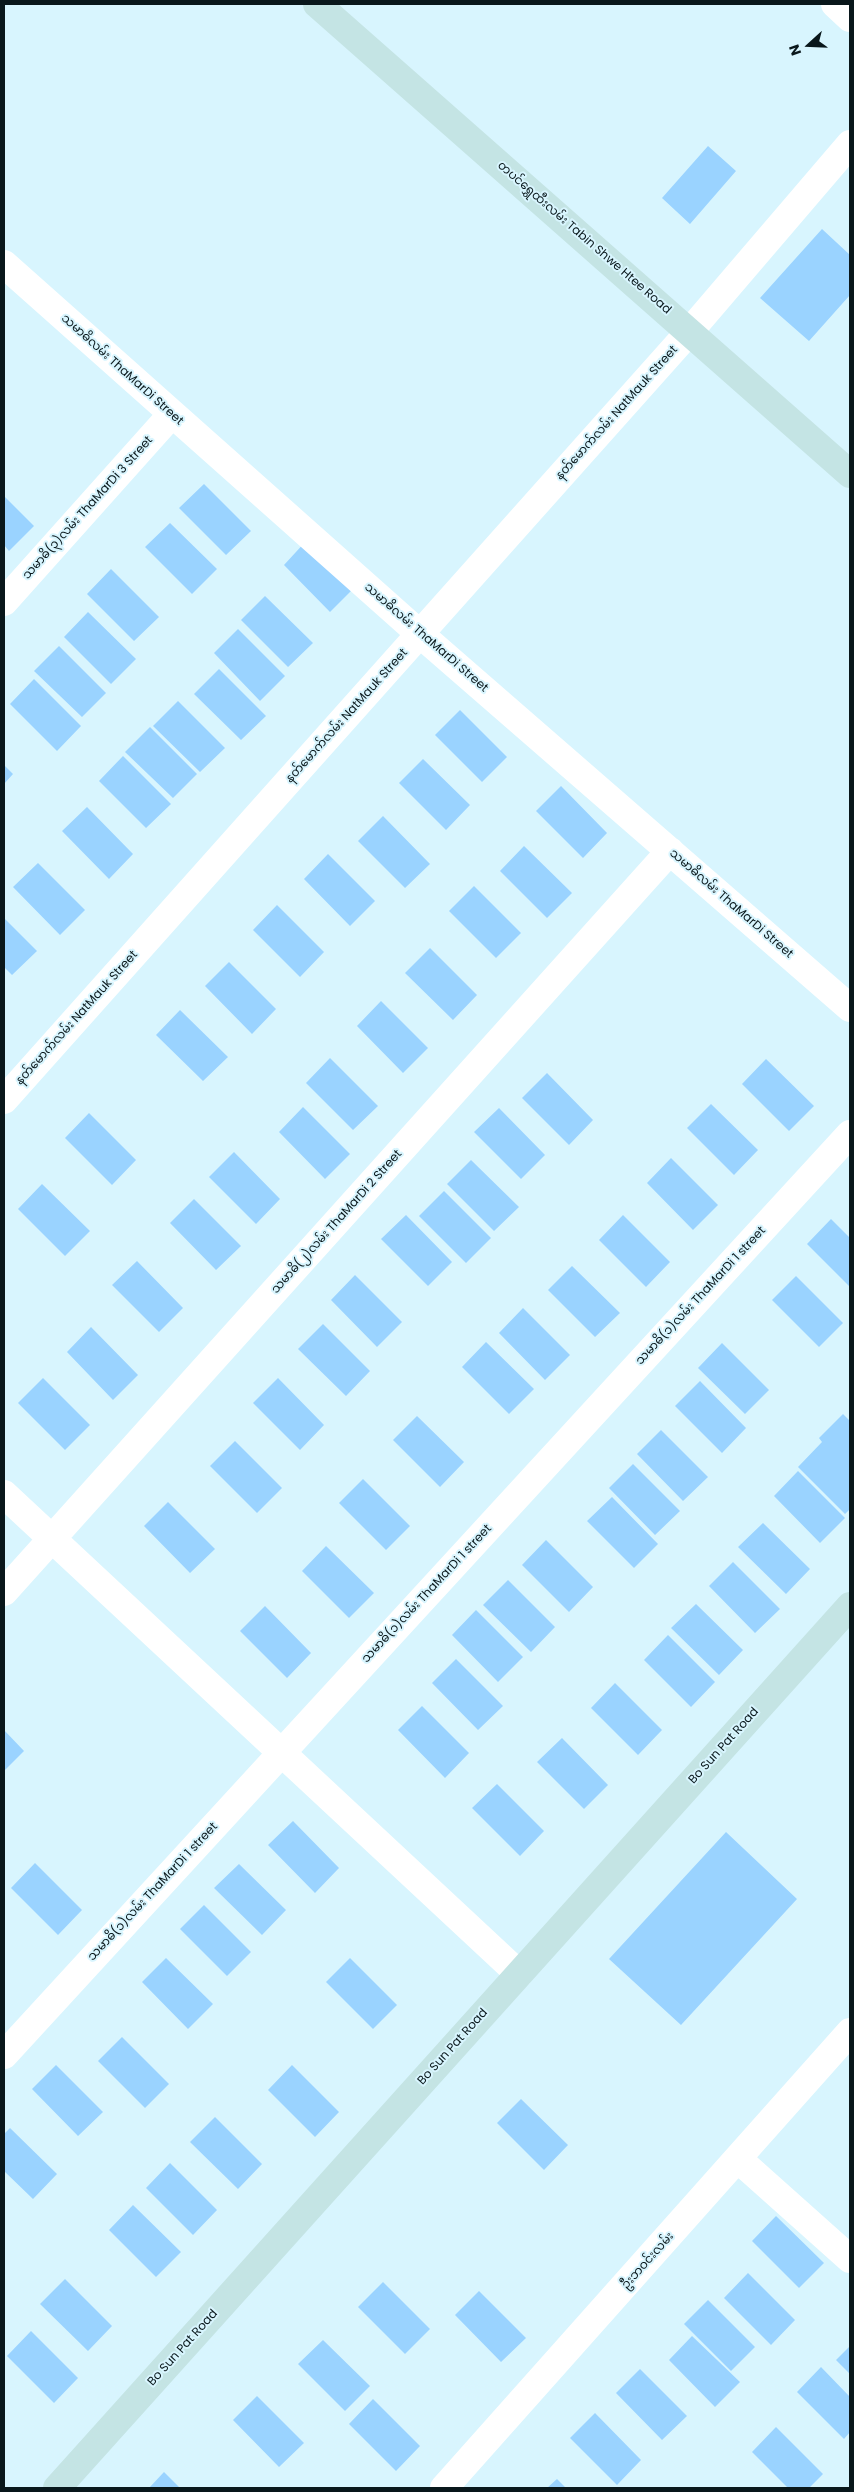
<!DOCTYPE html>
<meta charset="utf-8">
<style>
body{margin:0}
#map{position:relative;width:854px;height:2492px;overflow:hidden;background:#d8f5fe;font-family:Poppins,sans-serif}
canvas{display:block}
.frame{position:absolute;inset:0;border:5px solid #09171b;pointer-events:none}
.north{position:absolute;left:784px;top:20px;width:50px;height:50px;-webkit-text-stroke:4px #d8f5fe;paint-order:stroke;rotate:250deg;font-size:14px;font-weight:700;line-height:20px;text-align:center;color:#09171b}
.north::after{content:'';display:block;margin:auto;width:18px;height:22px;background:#09171b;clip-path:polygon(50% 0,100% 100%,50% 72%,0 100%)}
</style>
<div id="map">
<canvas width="854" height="2492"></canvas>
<div class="frame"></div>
<div class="north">N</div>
</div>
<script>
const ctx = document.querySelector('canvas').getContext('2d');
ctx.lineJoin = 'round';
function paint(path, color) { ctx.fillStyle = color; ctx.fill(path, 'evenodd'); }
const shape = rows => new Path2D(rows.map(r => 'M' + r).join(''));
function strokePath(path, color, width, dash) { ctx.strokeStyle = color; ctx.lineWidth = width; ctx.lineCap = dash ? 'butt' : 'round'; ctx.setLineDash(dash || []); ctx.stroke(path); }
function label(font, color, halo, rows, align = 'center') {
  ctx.font = font + ' Poppins,"Noto Sans Myanmar",sans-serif'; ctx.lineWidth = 4; ctx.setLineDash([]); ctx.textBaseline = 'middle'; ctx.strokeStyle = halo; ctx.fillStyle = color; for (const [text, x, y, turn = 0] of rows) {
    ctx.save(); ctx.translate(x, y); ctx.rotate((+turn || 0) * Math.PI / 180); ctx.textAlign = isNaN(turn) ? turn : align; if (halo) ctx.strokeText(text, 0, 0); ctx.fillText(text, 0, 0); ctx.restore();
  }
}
paint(shape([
 [708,146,736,171,690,224,662,198],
 [822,229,850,255,850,295,809,341,760,298],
 [204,484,251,531,226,555,179,508],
 [4,496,34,526,9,551,4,545],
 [170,523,217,569,192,594,145,547],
 [307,540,355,587,330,612,284,565],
 [111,569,159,617,134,641,87,594],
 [265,596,313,643,288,667,241,620],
 [88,612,136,659,111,684,64,637],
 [238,629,285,676,260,701,214,653],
 [59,646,106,693,82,717,34,671],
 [219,669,266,716,241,740,194,694],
 [34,679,81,726,57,751,10,704],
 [178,701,225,748,200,772,153,726],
 [460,710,507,757,482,782,435,735],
 [150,727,197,774,173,798,125,752],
 [123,756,171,804,146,828,99,781],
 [423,759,470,805,446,830,399,783],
 [4,765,13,774,4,784],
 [561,786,607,833,583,858,536,811],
 [87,807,133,854,109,879,62,831],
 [383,816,430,864,405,888,358,841],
 [524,846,572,893,547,918,500,871],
 [328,854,375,901,350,926,304,879],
 [38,863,85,910,60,935,13,887],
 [474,886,521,933,496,958,449,911],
 [277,905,324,952,300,977,253,930],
 [4,918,37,951,12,975,4,967],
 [430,948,477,995,453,1020,405,973],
 [229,962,276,1009,252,1034,205,986],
 [381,1001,428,1048,403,1073,357,1026],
 [180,1010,228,1057,203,1081,156,1035],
 [330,1058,378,1106,353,1130,306,1083],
 [766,1059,814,1106,789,1131,742,1084],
 [547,1073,593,1120,569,1145,522,1098],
 [711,1104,758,1150,734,1175,687,1128],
 [303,1107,350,1154,325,1179,279,1132],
 [499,1108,545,1155,521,1179,474,1132],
 [89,1113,136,1160,112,1185,65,1138],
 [234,1152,280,1199,256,1224,209,1177],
 [671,1158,718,1205,693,1230,647,1183],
 [471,1160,519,1207,494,1231,447,1184],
 [42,1184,90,1231,65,1256,18,1209],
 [444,1191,491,1238,466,1263,419,1216],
 [194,1199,241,1246,216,1270,170,1223],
 [406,1215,452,1262,428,1286,381,1239],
 [623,1215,670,1262,646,1287,599,1240],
 [831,1219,850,1238,850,1287,807,1244],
 [137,1261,183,1308,159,1332,112,1285],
 [572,1266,620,1313,595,1337,548,1290],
 [355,1275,402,1322,377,1347,331,1300],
 [796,1276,843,1323,819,1347,772,1300],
 [523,1308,570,1355,545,1380,499,1333],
 [323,1324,370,1371,346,1396,298,1349],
 [91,1327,138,1375,113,1400,67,1352],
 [486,1342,534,1389,509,1414,462,1367],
 [722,1343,769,1390,745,1414,698,1368],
 [43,1378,90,1425,65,1450,18,1403],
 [278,1378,324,1425,300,1450,253,1403],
 [700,1381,746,1428,722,1453,675,1406],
 [843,1414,850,1421,850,1509,845,1514,798,1467,822,1442,819,1438],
 [417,1416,464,1462,440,1487,393,1440],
 [661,1430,708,1477,683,1501,637,1454],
 [235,1441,282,1488,257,1513,210,1466],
 [633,1464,680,1511,655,1535,609,1488],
 [798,1471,845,1518,820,1543,774,1496],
 [363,1479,410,1526,386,1550,339,1503],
 [612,1497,658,1544,634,1568,587,1521],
 [168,1502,215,1549,190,1573,144,1526],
 [763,1523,810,1569,786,1594,738,1547],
 [546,1540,593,1587,569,1612,522,1565],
 [326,1546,374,1593,349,1618,302,1571],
 [733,1562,780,1609,755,1633,709,1586],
 [508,1580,555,1627,531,1652,483,1605],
 [696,1604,743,1650,719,1675,671,1628],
 [265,1606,311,1653,287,1678,240,1631],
 [476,1610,523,1657,498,1682,452,1635],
 [668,1635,715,1682,691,1707,644,1660],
 [456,1659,503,1706,478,1730,432,1683],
 [615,1683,662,1730,638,1755,591,1708],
 [422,1706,469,1753,445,1778,398,1730],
 [4,1730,24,1751,4,1771],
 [562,1738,608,1785,584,1809,537,1762],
 [497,1784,544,1831,520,1856,472,1808],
 [293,1821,339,1868,315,1893,268,1845],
 [726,1832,797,1899,681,2025,609,1959],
 [35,1863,82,1910,58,1935,11,1888],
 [239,1864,286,1910,262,1935,214,1888],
 [204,1905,251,1952,227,1976,180,1929],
 [166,1958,213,2004,188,2029,142,1982],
 [350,1958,397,2005,373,2029,326,1982],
 [122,2037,169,2084,145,2108,98,2061],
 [56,2065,103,2112,78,2136,32,2089],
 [292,2065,339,2112,315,2137,268,2090],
 [521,2099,568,2145,544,2170,497,2123],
 [215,2117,262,2164,238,2189,190,2142],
 [10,2128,57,2174,33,2199,4,2171,4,2134],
 [170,2163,217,2210,193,2235,146,2188],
 [133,2205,181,2252,156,2277,109,2230],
 [776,2216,824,2263,799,2288,752,2241],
 [748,2273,795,2320,771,2345,724,2298],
 [65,2279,112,2326,88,2351,40,2304],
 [383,2282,430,2329,405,2354,358,2307],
 [479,2291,526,2338,501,2362,455,2315],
 [708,2300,755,2347,731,2371,684,2324],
 [31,2331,78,2378,54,2403,7,2356],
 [692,2336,740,2382,715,2407,669,2360],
 [323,2340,370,2386,345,2411,298,2364],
 [850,2346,850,2374,836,2360],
 [821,2367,850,2397,850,2432,844,2439,797,2392],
 [640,2369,687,2416,662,2440,616,2393],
 [257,2396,304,2443,279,2467,233,2420],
 [373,2399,420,2446,396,2471,349,2424],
 [595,2413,641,2460,617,2485,570,2438],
 [776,2427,823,2474,809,2488,788,2488,752,2452],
 [164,2472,180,2488,149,2488],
 [557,2479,566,2488,547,2488]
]), '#9ad3ff');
strokePath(shape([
 [835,4,850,18],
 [4,264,420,634,850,1008],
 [4,602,172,414],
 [4,1100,690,331,850,144],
 [4,1494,519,1974],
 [4,1592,670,851],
 [4,2055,850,1134],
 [738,2159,850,2259],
 [444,2488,850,2032]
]), '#fff', 28);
strokePath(shape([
 [317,4,850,474],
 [57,2488,850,1606]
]), '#c4e4e4', 28);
label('12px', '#09171b', '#d8f5fe', [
 ["တပင်ရွှေထီးလမ်း Tabin Shwe Htee Road",584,238,41],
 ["သမာဓိလမ်း ThaMarDi Street",122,370,42],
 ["နတ်မောက်လမ်း NatMauk Street",617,413,-48],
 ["သမာဓိ(၃)လမ်း ThaMarDi 3 Street",88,508,-48],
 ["သမာဓိလမ်း ThaMarDi Street",426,638,41],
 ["နတ်မောက်လမ်း NatMauk Street",347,716,-48],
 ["သမာဓိလမ်း ThaMarDi Street",731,904,41],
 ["နတ်မောက်လမ်း NatMauk Street",77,1018,-48],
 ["သမာဓိ(၂)လမ်း ThaMarDi 2 Street",337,1222,-48],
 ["သမာဓိ(၁)လမ်း ThaMarDi 1 street",701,1296,-47],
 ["သမာဓိ(၁)လမ်း ThaMarDi 1 street",427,1594,-47],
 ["Bo Sun Pat Road",724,1746,-48],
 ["သမာဓိ(၁)လမ်း ThaMarDi 1 street",153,1892,-47],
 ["Bo Sun Pat Road",453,2047,-48],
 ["ဦးဘဝင်းလမ်း",648,2261,-48],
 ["Bo Sun Pat Road",183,2348,-48]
]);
</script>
